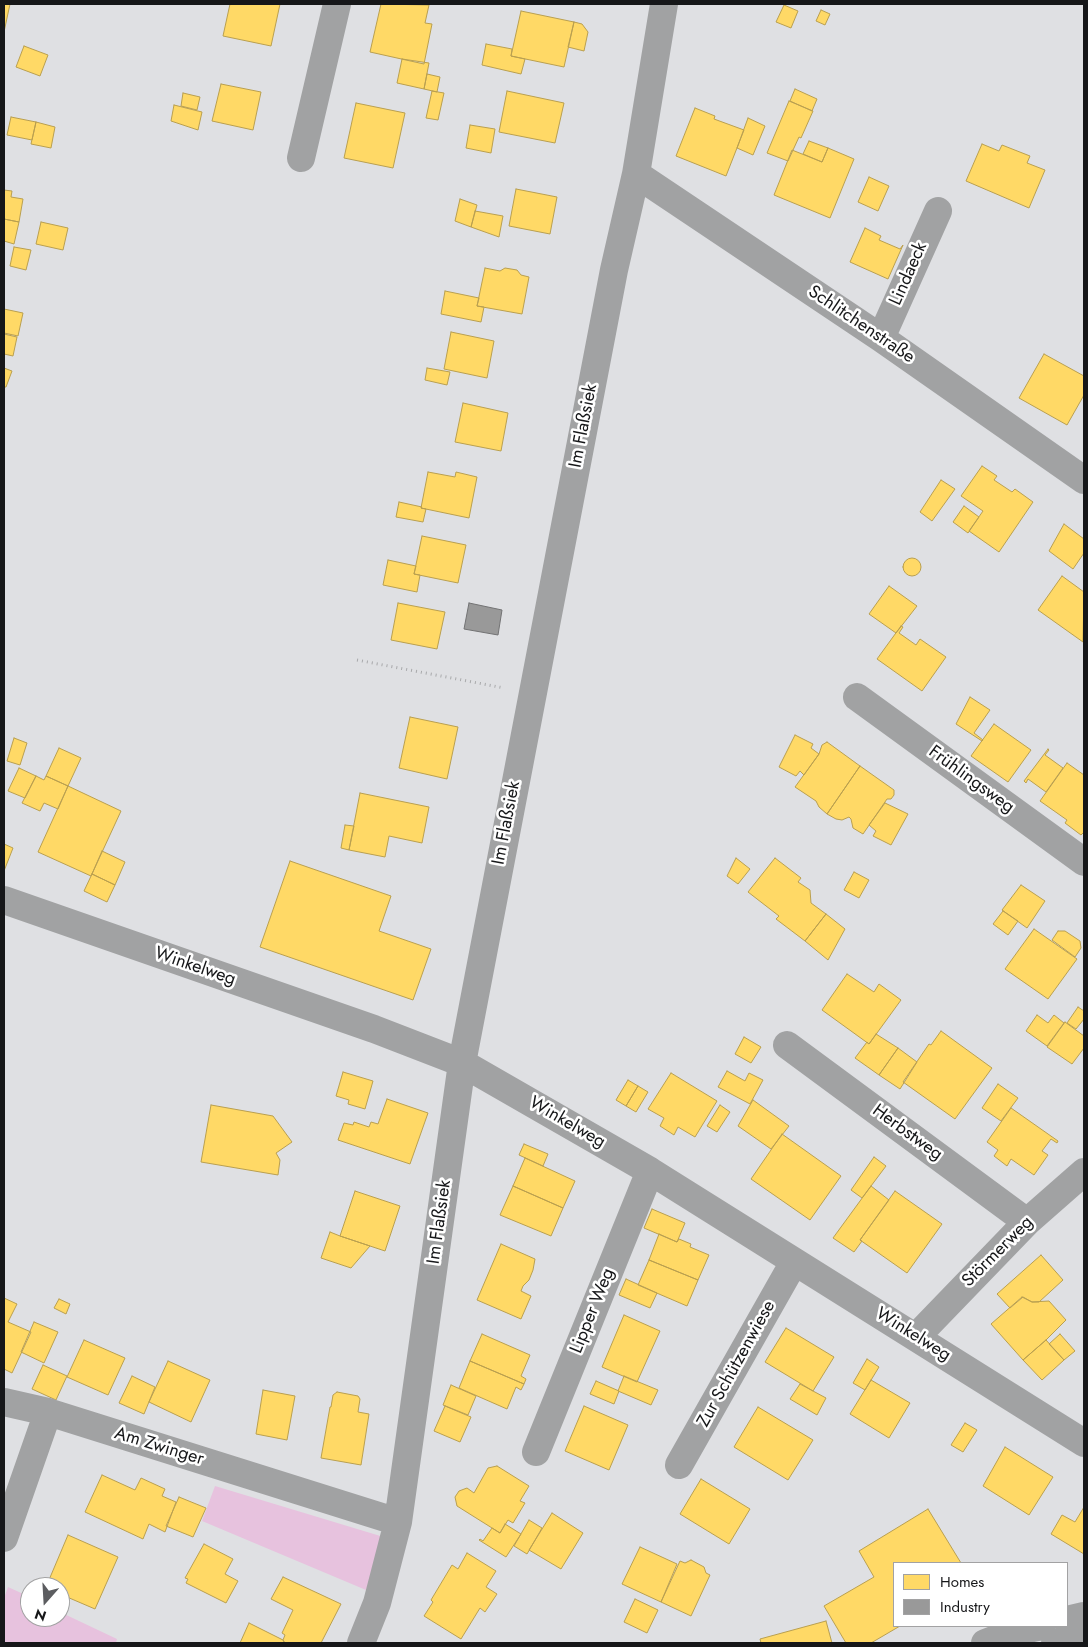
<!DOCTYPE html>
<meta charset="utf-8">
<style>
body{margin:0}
#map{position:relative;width:1088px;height:1647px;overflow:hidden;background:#dfe0e3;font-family:Jost,sans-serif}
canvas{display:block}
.frame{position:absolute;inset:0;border:5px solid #161719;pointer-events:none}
.legend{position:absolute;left:893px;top:1562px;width:175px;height:65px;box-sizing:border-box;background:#fff;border:1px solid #a2a2a3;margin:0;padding:6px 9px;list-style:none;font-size:15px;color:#161719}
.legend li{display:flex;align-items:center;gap:10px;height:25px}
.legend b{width:25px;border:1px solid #a2a2a3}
.north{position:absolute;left:20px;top:1577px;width:50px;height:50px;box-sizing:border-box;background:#fff;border:1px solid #a2a2a3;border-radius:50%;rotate:199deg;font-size:14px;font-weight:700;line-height:20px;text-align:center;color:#161719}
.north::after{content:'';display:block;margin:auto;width:18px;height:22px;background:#5c5d60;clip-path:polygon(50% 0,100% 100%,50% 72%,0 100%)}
</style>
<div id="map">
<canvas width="1088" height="1647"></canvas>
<div class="frame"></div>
<ul class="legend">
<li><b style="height:14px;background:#ffd966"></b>Homes</li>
<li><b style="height:14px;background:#999"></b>Industry</li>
</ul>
<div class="north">N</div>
</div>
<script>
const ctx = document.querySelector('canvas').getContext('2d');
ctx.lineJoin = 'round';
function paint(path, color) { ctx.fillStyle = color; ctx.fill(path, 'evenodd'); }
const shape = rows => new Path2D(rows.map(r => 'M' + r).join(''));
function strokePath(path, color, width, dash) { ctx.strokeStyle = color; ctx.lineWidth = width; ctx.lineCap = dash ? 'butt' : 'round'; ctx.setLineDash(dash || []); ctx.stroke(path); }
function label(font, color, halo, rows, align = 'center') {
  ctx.font = font + ' Jost,sans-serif'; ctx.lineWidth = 5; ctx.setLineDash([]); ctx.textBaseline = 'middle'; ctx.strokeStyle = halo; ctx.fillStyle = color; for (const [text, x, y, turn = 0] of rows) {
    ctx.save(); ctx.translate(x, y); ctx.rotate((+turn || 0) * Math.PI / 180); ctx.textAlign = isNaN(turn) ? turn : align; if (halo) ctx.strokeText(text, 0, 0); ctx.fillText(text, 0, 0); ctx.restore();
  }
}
paint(shape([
 [215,1486,387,1538,366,1590,202,1521],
 [8,1587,30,1597,30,1617,60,1617,60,1612,117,1639,116,1643,4,1643,4,1598]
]), '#e7c2de');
const homes = shape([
 [4,4,10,4,4,32,4,4],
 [230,4,280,4,271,46,223,36,230,4],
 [381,4,429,5,425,23,432,24,424,64,370,52,381,4],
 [784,5,798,11,791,28,776,22,784,5],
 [821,10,830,14,825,25,816,21,821,10],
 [521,11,574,22,564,67,511,56,521,11],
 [574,22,582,24,588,32,584,51,568,47,574,22],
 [486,44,512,49,511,56,525,59,521,74,482,65,486,44],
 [24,46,48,55,40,76,16,67,24,46],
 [402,59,429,63,424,89,397,83,402,59],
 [427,74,440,77,437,92,424,89,427,74],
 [221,84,261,92,253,130,212,121,221,84],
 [795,89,817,99,812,111,790,101,795,89],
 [432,91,444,93,438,120,426,118,432,91],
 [507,91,564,103,555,143,499,132,507,91],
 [183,93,200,97,197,110,181,106,183,93],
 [789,101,813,111,801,138,799,137,788,161,767,153,789,101],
 [356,103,405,113,393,168,344,158,356,103],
 [174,105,202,112,198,130,171,121,174,105],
 [695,108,715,116,714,119,744,130,726,176,676,156,695,108],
 [11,117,36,122,32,140,7,135,11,117],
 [748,118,765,126,753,155,737,148,748,118],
 [36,122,55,127,51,148,31,144,36,122],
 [470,125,495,129,491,153,466,148,470,125],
 [809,141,828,148,822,162,803,154,809,141],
 [982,144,999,151,1002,145,1030,156,1027,163,1045,170,1029,208,966,181,982,144],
 [828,148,854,159,830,218,774,195,792,150,822,162,828,148],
 [869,177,889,186,878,211,858,202,869,177],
 [516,189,557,197,550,234,509,226,516,189],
 [4,190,12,191,11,197,23,199,19,222,4,219,4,190],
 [460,199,477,205,471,227,455,221,460,199],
 [475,211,503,216,499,237,471,227,475,211],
 [4,219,19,222,14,244,4,241,4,219],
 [41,222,68,228,63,250,36,244,41,222],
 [865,228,881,236,879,240,900,249,903,245,888,279,850,262,865,228],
 [14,247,31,250,26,270,10,266,14,247],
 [485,268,500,271,505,268,517,270,521,275,529,277,522,314,477,306,485,268],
 [445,291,479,298,477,306,484,307,481,322,441,314,445,291],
 [4,309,23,313,18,336,4,333,4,309],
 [451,332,494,341,487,378,444,369,451,332],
 [4,334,17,337,13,356,4,354,4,334],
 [1044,354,1084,376,1084,395,1067,425,1019,398,1044,354],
 [4,368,12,371,6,387,4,387,4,368],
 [427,368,450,372,447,385,425,380,427,368],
 [463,403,508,413,501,451,455,442,463,403],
 [982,466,997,476,994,480,1012,492,1015,489,1033,502,999,552,969,531,983,511,961,496,982,466],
 [428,472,455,477,456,472,477,477,469,518,421,508,428,472],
 [941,480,955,489,932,521,920,512,941,480],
 [399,502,422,507,421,508,426,509,423,522,396,517,399,502],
 [964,506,979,517,968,533,953,522,964,506],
 [1064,524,1084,539,1084,553,1073,569,1049,551,1064,524],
 [422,536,466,545,458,583,414,574,422,536],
 '903 567a9 9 0 1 1 18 0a9 9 0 1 1-18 0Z',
 [388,560,416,566,414,574,420,575,417,592,383,585,388,560],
 [1062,576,1084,592,1083,642,1038,610,1062,576],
 [889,586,917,606,896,633,869,614,889,586],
 [398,603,445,612,437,649,391,640,398,603],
 [901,626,903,627,899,633,916,645,920,639,946,657,922,691,877,659,901,626],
 [970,697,990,710,974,733,983,740,982,741,956,724,970,697],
 [410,717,458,727,447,779,399,768,410,717],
 [994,724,1031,750,1008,782,971,756,994,724],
 [795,735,813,744,811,748,819,754,804,775,800,771,796,776,779,767,795,735],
 [14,738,27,743,20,765,7,761,14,738],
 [827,742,860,766,827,814,819,807,816,801,795,787,819,754,822,745,827,742],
 [59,748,81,758,68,786,46,776,59,748],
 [1048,749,1049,750,1045,755,1063,768,1046,792,1028,779,1026,783,1024,781,1048,749],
 [1067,763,1084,775,1084,832,1081,835,1065,823,1067,820,1040,801,1067,763],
 [860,766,894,790,894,795,891,799,887,799,863,834,853,828,851,819,849,817,842,820,836,819,827,814,860,766],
 [19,768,36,776,25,798,8,791,19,768],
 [36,776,44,780,46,776,68,786,58,809,44,803,40,811,22,803,36,776],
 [68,786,121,811,91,876,38,852,68,786],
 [360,793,429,807,422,843,389,836,385,857,349,850,360,793],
 [885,803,908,814,891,845,873,836,876,831,869,825,885,803],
 [345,825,354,826,349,850,341,848,345,825],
 [4,844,13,848,4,871,4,844],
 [102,851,125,862,115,885,92,874,102,851],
 [736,858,750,869,738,884,727,876,736,858],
 [775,858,801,878,798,882,810,890,811,903,826,914,805,941,776,919,779,916,748,892,775,858],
 [290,861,391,896,379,931,431,949,413,1000,260,947,290,861],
 [854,872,869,880,859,898,844,890,854,872],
 [92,874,115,885,107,902,84,891,92,874],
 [1021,885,1045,901,1027,928,1002,910,1021,885],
 [1003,911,1018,921,1008,935,993,924,1003,911],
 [826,914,845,929,828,960,805,941,826,914],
 [1034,929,1077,959,1048,999,1005,969,1034,929],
 [1058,931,1065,931,1080,941,1081,948,1075,957,1052,940,1058,931],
 [847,974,874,992,879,984,901,1000,869,1044,822,1010,847,974],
 [1078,1007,1084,1011,1084,1019,1076,1029,1067,1023,1078,1007],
 [1037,1015,1048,1023,1054,1015,1064,1023,1047,1046,1026,1031,1037,1015],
 [1065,1022,1084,1036,1084,1048,1072,1064,1047,1047,1065,1022],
 [941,1031,992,1068,955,1119,903,1082,929,1044,931,1045,941,1031],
 [876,1034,898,1048,879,1075,855,1058,867,1042,869,1044,876,1034],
 [744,1037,761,1047,751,1063,735,1054,744,1037],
 [898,1048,917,1062,900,1089,879,1075,898,1048],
 [727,1071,745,1081,749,1073,763,1080,750,1104,718,1087,727,1071],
 [343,1072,373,1081,365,1109,348,1104,349,1100,336,1096,343,1072],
 [671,1073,717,1101,695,1137,678,1127,674,1135,660,1126,664,1118,648,1109,671,1073],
 [628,1080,638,1086,626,1106,616,1100,628,1080],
 [998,1084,1018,1098,1001,1121,982,1108,998,1084],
 [638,1086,648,1092,636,1112,626,1106,638,1086],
 [387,1099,428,1113,410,1164,338,1140,344,1123,353,1125,354,1122,369,1127,371,1122,378,1124,387,1099],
 [753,1100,789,1126,771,1149,738,1126,753,1100],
 [211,1105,273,1116,292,1142,276,1153,280,1160,278,1175,201,1162,211,1105],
 [720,1105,730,1112,717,1132,707,1126,720,1105],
 [1011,1108,1058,1141,1057,1143,1051,1139,1042,1151,1048,1155,1034,1175,1011,1159,1007,1166,994,1156,998,1150,987,1142,1011,1108],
 [782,1134,841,1176,810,1220,751,1179,782,1134],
 [524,1144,548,1154,543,1166,519,1155,524,1144],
 [874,1157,886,1166,862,1198,851,1190,874,1157],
 [525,1158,575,1181,563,1208,513,1186,525,1158],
 [513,1186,563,1208,551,1236,500,1215,513,1186],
 [871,1186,889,1200,860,1240,862,1241,854,1252,833,1238,871,1186],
 [355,1191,400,1206,385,1251,340,1236,355,1191],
 [895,1191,942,1224,907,1273,860,1240,895,1191],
 [652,1209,685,1223,677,1242,644,1228,652,1209],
 [330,1232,340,1236,370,1246,351,1268,321,1258,330,1232],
 [659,1234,677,1242,679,1239,691,1244,690,1247,709,1255,698,1280,649,1260,659,1234],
 [501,1244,535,1259,533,1270,529,1280,523,1286,521,1291,531,1296,521,1319,477,1300,501,1244],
 [1041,1255,1063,1280,1039,1302,1032,1302,1023,1297,1010,1308,997,1294,1041,1255],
 [649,1260,698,1280,687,1306,638,1285,649,1260],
 [626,1279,657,1293,650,1308,619,1295,626,1279],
 [1022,1297,1032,1302,1049,1301,1066,1320,1046,1340,1023,1360,991,1324,1022,1297],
 [4,1298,17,1304,8,1322,31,1332,12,1373,4,1369,4,1298],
 [59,1299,70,1304,66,1314,54,1308,59,1299],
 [624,1315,660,1331,637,1382,602,1367,624,1315],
 [34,1322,58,1332,44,1363,21,1352,34,1322],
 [786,1328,834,1357,813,1391,765,1362,786,1328],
 [482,1334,530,1355,521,1376,526,1379,524,1384,470,1361,482,1334],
 [1060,1334,1075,1351,1064,1360,1049,1344,1060,1334],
 [84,1340,125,1358,108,1395,67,1377,84,1340],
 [1046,1340,1064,1360,1042,1380,1023,1360,1046,1340],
 [867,1359,879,1367,865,1390,853,1383,867,1359],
 [168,1361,210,1380,191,1422,149,1402,168,1361],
 [470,1361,524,1384,521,1390,516,1387,507,1409,459,1388,470,1361],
 [43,1365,67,1376,56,1400,32,1389,43,1365],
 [132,1376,155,1387,144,1414,119,1403,132,1376],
 [624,1376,658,1390,651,1405,618,1391,624,1376],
 [871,1380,910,1403,889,1438,850,1414,871,1380],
 [596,1381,619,1391,614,1404,590,1394,596,1381],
 [800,1384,826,1398,817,1415,790,1399,800,1384],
 [451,1385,476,1396,468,1415,443,1405,451,1385],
 [263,1390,295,1396,287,1440,256,1434,263,1390],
 [337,1392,358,1396,360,1399,358,1412,369,1414,361,1465,321,1458,330,1407,331,1407,333,1395,337,1392],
 [445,1406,471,1417,460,1442,434,1431,445,1406],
 [584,1406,628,1425,609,1470,565,1451,584,1406],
 [758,1407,813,1440,788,1480,734,1447,758,1407],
 [965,1423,977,1430,963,1452,951,1445,965,1423],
 [1005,1447,1053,1477,1029,1515,983,1486,1005,1447],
 [497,1466,529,1486,520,1501,525,1503,513,1523,508,1520,500,1533,457,1506,455,1497,459,1491,467,1488,474,1493,488,1468,497,1466],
 [102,1475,135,1490,141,1478,165,1489,162,1496,176,1502,165,1532,149,1524,143,1539,85,1512,102,1475],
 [701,1479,750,1509,729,1544,680,1514,701,1479],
 [179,1497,206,1508,193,1537,166,1526,179,1497],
 [1084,1507,1084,1554,1051,1534,1062,1515,1075,1522,1084,1507],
 [928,1509,961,1563,894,1563,894,1626,900,1626,871,1643,846,1643,824,1606,874,1577,859,1551,928,1509],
 [552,1513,583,1533,561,1569,529,1550,552,1513],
 [529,1520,542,1528,527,1554,514,1546,529,1520],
 [505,1524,521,1534,506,1557,479,1540,480,1539,483,1541,492,1528,500,1533,505,1524],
 [68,1535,118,1557,95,1609,60,1594,60,1587,46,1587,68,1535],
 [204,1544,233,1559,225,1574,238,1581,226,1603,186,1583,188,1579,185,1578,204,1544],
 [640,1547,677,1564,661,1602,622,1584,640,1547],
 [467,1553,496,1571,486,1587,497,1594,485,1612,480,1608,461,1639,424,1616,433,1602,431,1600,452,1565,458,1569,467,1553],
 [691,1560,704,1567,706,1573,710,1575,691,1616,661,1602,680,1561,685,1563,691,1560],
 [283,1577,341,1604,321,1643,287,1643,284,1642,283,1640,285,1635,282,1633,293,1610,271,1599,283,1577],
 [635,1599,658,1610,647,1633,624,1622,635,1599],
 [826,1621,832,1643,761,1643,760,1639,826,1621],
 [249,1623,283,1640,284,1641,283,1643,240,1643,249,1623]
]);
paint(homes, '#ffd966');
strokePath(homes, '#b99f4f', 1);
const industry = shape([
 [469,603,502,610,498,635,464,629,469,603]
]);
paint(industry, '#999');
strokePath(industry, '#727273', 1);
strokePath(shape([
 [357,660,504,688]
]), '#a8a9ab', 3, [1, 4]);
strokePath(shape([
 [301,158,337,4],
 [636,174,881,338,1084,480],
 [881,338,938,211],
 [857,697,1084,862],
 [4,900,374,1029,462,1063,650,1171,1084,1443],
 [787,1045,1027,1222],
 [916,1337,1027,1222,1084,1172],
 [4,1402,48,1412],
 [536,1452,650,1171],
 [679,1465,794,1262],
 [4,1538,48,1412,398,1522],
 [361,1643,377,1603,398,1522,462,1063,614,270,636,174,664,4]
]), '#a1a2a3', 28);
strokePath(shape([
 [1067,1620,1084,1616],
 [985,1643,1014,1632,1042,1626],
 [1055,1643,1084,1638]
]), '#a1a2a3', 28);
label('18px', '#161719', '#fff', [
 ["Lindaeck",909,274,-66],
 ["Schlitchenstraße",861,325,34],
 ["Im Flaßsiek",584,426,-79],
 ["Frühlingsweg",971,780,36],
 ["Im Flaßsiek",507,823,-79],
 ["Winkelweg",195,967,19],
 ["Winkelweg",567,1123,30],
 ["Herbstweg",907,1133,36],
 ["Im Flaßsiek",440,1222,-82],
 ["Störmerweg",998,1252,-45],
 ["Lipper Weg",593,1311,-68],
 ["Winkelweg",913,1335,32],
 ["Zur Schützenwiese",737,1364,-61],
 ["Am Zwinger",159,1447,17]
]);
</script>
